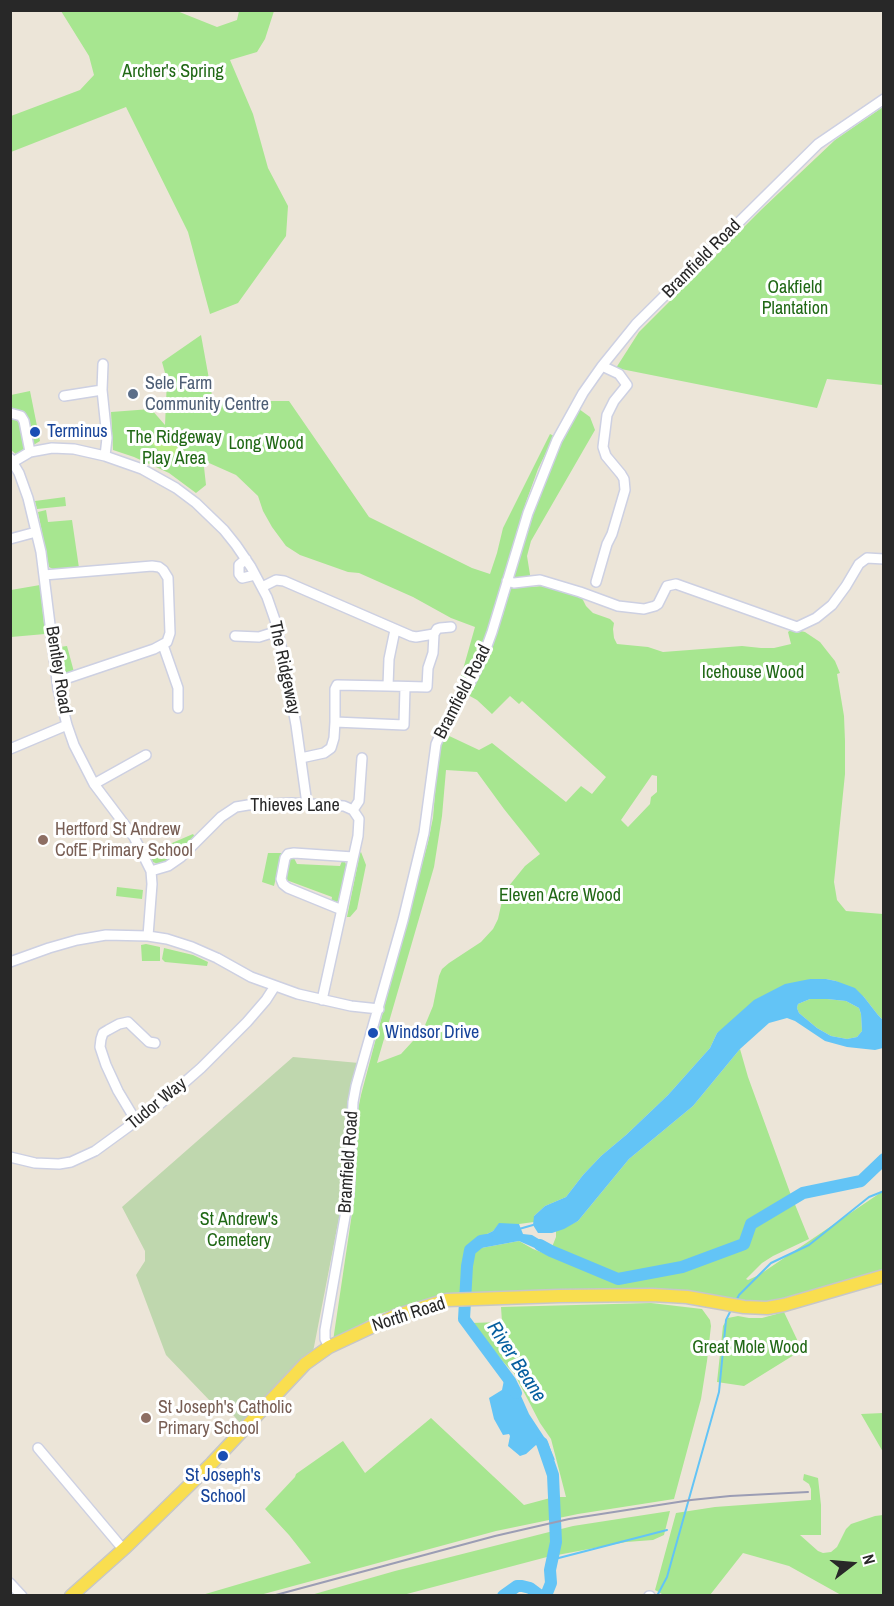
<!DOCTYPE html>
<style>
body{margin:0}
#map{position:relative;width:894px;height:1606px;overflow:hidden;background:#ece5d8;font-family:"Archivo Narrow",sans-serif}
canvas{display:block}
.frame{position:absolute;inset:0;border:12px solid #282828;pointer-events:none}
.north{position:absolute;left:822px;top:1534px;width:60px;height:60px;-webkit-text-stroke:4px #fff;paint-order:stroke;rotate:74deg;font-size:16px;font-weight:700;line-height:24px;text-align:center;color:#282828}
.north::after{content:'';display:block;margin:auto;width:21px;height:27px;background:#282828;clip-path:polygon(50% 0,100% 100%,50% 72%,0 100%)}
</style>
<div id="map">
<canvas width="894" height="1606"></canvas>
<div class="frame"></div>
<div class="north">N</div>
</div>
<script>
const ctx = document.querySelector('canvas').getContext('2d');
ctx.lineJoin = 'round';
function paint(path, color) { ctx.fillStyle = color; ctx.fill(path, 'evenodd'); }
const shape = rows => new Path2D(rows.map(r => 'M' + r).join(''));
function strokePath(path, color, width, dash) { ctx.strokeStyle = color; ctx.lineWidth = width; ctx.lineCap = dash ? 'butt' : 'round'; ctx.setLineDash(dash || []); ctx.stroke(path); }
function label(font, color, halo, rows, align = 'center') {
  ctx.font = font + ' "Archivo Narrow",sans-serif'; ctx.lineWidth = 6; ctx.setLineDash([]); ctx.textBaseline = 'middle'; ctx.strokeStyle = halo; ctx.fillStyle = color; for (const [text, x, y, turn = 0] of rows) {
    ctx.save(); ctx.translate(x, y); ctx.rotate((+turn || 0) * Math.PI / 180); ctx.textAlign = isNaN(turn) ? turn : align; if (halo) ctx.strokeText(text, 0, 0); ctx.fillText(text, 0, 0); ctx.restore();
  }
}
paint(shape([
 [61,11,177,11,217,27,237,20,239,11,274,11,265,39,257,52,230,60,253,114,268,168,288,206,286,236,238,303,210,314,188,232,126,107,11,152,11,116,80,90,94,75,89,56],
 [883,107,883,385,827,379,817,408,616,368,639,332,762,209,835,140],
 [201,335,213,401,289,401,369,517,472,568,490,574,497,553,503,528,550,434,554,436,538,469,526,502,487,633,476,660,462,688,458,687,475,627,451,618,413,597,359,573,348,572,300,555,286,546,272,527,263,511,258,496,236,475,200,459,204,467,206,485,196,493,169,473,134,457,113,450,111,412,151,409,165,425,167,380,162,362],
 [30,391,40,441,17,455,11,450,11,395],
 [579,409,590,417,595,430,531,541,527,556,532,587,542,586,558,589,578,595,582,598,586,606,593,613,610,619,614,623,613,629,614,638,617,644,648,647,663,652,742,646,761,648,774,648,791,644,788,632,792,629,805,632,820,642,827,651,835,661,840,673,837,674,844,716,845,741,845,774,834,882,837,900,846,911,883,914,883,1020,878,1015,864,997,836,981,826,979,810,979,717,1033,710,1048,668,1095,626,1135,601,1156,583,1175,566,1197,545,1206,534,1216,534,1222,519,1224,499,1224,493,1231,475,1240,466,1251,464,1275,467,1272,470,1272,472,1259,476,1249,519,1241,533,1249,612,1279,635,1280,672,1272,688,1269,744,1248,747,1244,754,1226,794,1202,809,1239,773,1256,762,1263,746,1279,748,1280,759,1275,883,1191,883,1272,764,1304,687,1295,456,1297,419,1302,379,1314,333,1341,355,1193,358,1110,361,1095,428,842,433,818,438,758,441,745,445,734,479,750,492,743,566,802,581,786,592,794,606,777,522,701,519,704,510,696,492,714,477,700,468,695,475,684,489,652,503,615,517,565,541,489,558,449],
 [446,770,477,772,504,809,540,854,525,866,504,892,498,919,493,929,481,942,449,963,442,969,439,976,433,1006,423,1030,401,1054,377,1063,434,867,442,816],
 [652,775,657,776,657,792,651,797,650,804,628,827,621,820],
 [65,497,66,506,37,509,35,501],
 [46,510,48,522,72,520,79,568,55,570,49,567,38,512],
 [40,585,45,634,11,637,11,590],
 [67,646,74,672,68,674,62,669,59,649,60,647],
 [193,834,195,837,179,854,171,860,158,864,153,862,150,855,151,852],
 [361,852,366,865,357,909,350,917,347,917,360,853],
 [268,853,282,853,274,886,262,882],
 [291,858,294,858,297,864,340,866,342,861,345,862,347,867,340,900,335,903,331,903,332,897,289,881,286,886,284,884,286,862],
 [117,887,143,890,142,899,116,896],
 [146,944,160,947,160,961,142,961,141,945],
 [164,948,193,955,208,962,207,966,165,962,162,959],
 [810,999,827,999,846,1001,859,1008,861,1014,862,1031,857,1037,847,1039,831,1036,817,1028,799,1013,797,1008,798,1004],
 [740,1049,748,1077,792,1198,753,1218,741,1241,735,1244,693,1261,670,1266,629,1274,617,1274,554,1249,552,1247,556,1237,556,1231,578,1221,629,1159,693,1106],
 [651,1303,702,1309,710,1320,711,1326,707,1361,701,1399,674,1499,578,1514,496,1531,260,1595,202,1595,311,1563,289,1535,265,1509,295,1477,296,1474,343,1441,365,1473,431,1418,524,1505,554,1497,566,1497,551,1439,540,1423,514,1373,505,1364,471,1323,502,1322,501,1307],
 [784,1312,802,1350,744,1386,717,1382,723,1326,728,1318,738,1316,749,1318,762,1318],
 [883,1413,884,1413,883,1452,861,1414],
 [804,1474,818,1478,821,1505,821,1535,800,1535,818,1551,823,1553,831,1552,837,1547,846,1529,851,1524,875,1516,883,1515,883,1595,841,1595,789,1566,743,1553,710,1595,669,1595,662,1594,655,1590,676,1513,715,1507,811,1500,811,1489,809,1484,803,1480],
 [670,1511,664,1535,653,1540,626,1542,547,1557,403,1595,311,1595,395,1571,573,1526]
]), '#a7e690');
paint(shape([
 [293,1057,359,1063,348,1109,345,1187,313,1352,242,1425,226,1407,215,1400,212,1403,166,1355,136,1275,145,1261,145,1251,122,1207]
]), '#bfd7ae');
paint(shape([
 [158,429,180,448,170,460,148,441]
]), '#bdef8b');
paint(shape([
 [810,979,826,979,836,981,855,988,864,997,878,1015,883,1020,883,1048,875,1050,847,1047,825,1041,795,1021,787,1018,769,1023,740,1049,693,1106,629,1159,578,1221,564,1229,552,1233,538,1233,533,1225,534,1216,545,1206,566,1197,583,1175,601,1156,626,1135,668,1095,710,1048,717,1033,754,1000,785,984],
 [810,999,827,999,846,1001,859,1008,861,1014,862,1031,857,1037,847,1039,831,1036,817,1028,799,1013,797,1008,798,1004],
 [499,1223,519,1224,523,1234,532,1235,552,1247,553,1256,519,1241,476,1249,472,1244,475,1240,493,1231],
 [513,1378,529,1414,548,1443,555,1460,545,1456,542,1448,536,1445,526,1454,520,1456,508,1446,510,1436,509,1434,503,1435,494,1419,489,1398,502,1390,504,1380]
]), '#63c4f6');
strokePath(shape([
 [519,1229,533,1225],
 [736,1301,739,1295,771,1263,809,1245,869,1197,884,1191],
 [551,1560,667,1530],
 [657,1596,667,1577,719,1392,726,1320,732,1308]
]), '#63c4f6', 2);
strokePath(shape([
 [487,1240,481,1241,470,1250,467,1266,464,1319,510,1381,516,1393],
 [540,1245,551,1251,618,1279,682,1267,744,1244,751,1224,803,1193,861,1181,884,1159],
 [542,1443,553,1475,556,1542,550,1570,551,1583,547,1593,544,1596],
 [503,1596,517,1586,522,1586,530,1588,538,1594,542,1596]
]), '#63c4f6', 12);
const minor = shape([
 [103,364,102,390,107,438,105,456],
 [64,396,102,390],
 [10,413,21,416,24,421,30,452],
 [10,458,19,473,28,498,41,552,58,689,67,725,74,745,94,784,134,837,151,871,152,884,148,936],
 [13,462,30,452,52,448,74,449,105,456,142,469,176,488,196,503,224,530,236,545,251,567,267,597,275,620,282,650,296,725,307,804],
 [10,539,36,532],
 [246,559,239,565,239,574,242,578,255,575],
 [44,575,152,566,159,567,163,570,168,578,170,633,167,642,154,649,68,678,57,679],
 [507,581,514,583,540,580,580,592,618,606,644,609,655,606,658,604,667,586,676,584,797,627,816,618,832,605,846,586,859,564,867,558,884,559],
 [596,582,607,544,612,534,625,490,624,479,621,474,606,456,603,447,607,415,614,401,627,385,619,374,602,366],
 [262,587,276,580,284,581,411,636,416,637,434,634],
 [395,630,389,659,388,686,427,687,428,668,433,653,434,634,437,629,440,628,451,627],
 [235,636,259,637,278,631],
 [163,645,178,688,178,708],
 [335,722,335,689,337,685,388,686],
 [10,749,67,725],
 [301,758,324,753,331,748,334,738,335,722,404,725,405,687],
 [94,784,146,755],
 [353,810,359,801,362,758],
 [151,871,168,866,181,857,221,817,236,807,248,805,292,803,344,806,353,810],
 [342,910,288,888,283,884,281,879,285,858,288,854,294,853,353,857],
 [10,962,49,948,77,940,106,935,148,936,167,939,192,947,217,958,251,977,298,994,351,1006,379,1009],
 [322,1000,358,836,359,819,353,810],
 [136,1121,118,1091,106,1065,100,1047,101,1039,103,1033,108,1030,119,1024,128,1022,149,1042,155,1043],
 [10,1157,35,1163,59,1164,71,1162,95,1151,161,1103,201,1068,247,1022,266,1000,275,986],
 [329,1347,325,1339,325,1330,349,1194,353,1102,356,1086,403,920,424,833,436,744,445,724,471,681,484,654,492,632,528,513,557,440,583,393,602,366,636,324,818,144,884,99],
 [38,1448,123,1549],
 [10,1583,22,1596],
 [649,1596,650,1596]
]);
const major = shape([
 [71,1596,126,1547,212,1463,305,1364,329,1347,395,1316,447,1300,559,1296,652,1295,687,1297,744,1307,767,1308,784,1305,884,1276]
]);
strokePath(minor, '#cdd0e2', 12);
strokePath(major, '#c7c7c7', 15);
strokePath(minor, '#fff', 9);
strokePath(major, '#f9de4f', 12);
strokePath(shape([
 [272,1596,495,1536,569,1519,691,1500,730,1496,808,1492]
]), '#9b9db4', 2);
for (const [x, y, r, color] of [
 [133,394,6,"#5c6f8a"],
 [35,432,6,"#1a4fb4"],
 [43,840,6,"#8d6e63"],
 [373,1033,6,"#1a4fb4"],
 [146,1418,6,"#8d6e63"],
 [223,1456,6,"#1a4fb4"]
]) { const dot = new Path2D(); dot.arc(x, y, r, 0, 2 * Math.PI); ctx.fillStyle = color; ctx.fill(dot); strokePath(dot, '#fff', 2); }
label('18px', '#206815', '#fff', [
 ["Archer's Spring",173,72],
 ["Oakfield",795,288],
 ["Plantation",795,309],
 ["The Ridgeway",174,438],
 ["Play Area",174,459],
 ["Long Wood",266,444],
 ["Icehouse Wood",753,673],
 ["Eleven Acre Wood",560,896],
 ["St Andrew's",239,1220],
 ["Cemetery",239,1241],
 ["Great Mole Wood",750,1348]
]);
label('18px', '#282828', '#fff', [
 ["Bramfield Road",702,259,-45],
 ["The Ridgeway",284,668,78],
 ["Bentley Road",58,670,81],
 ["Bramfield Road",463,692,-63],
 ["Thieves Lane",295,806],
 ["Tudor Way",157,1104,-39],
 ["Bramfield Road",349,1162,-86],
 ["North Road",409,1315,-18]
]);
label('18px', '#4e5e75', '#fff', [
 ["Sele Farm",145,384],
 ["Community Centre",145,405]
], 'left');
label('18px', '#164399', '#fff', [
 ["Terminus",47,432],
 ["Windsor Drive",385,1033],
 ["St Joseph's",223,1476,"center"],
 ["School",223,1497,"center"]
], 'left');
label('18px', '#785e54', '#fff', [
 ["Hertford St Andrew",55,830],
 ["CofE Primary School",55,851],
 ["St Joseph's Catholic",158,1408],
 ["Primary School",158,1429]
], 'left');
label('italic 20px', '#055e9f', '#fff', [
 ["River Beane",516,1362,57]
]);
</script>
